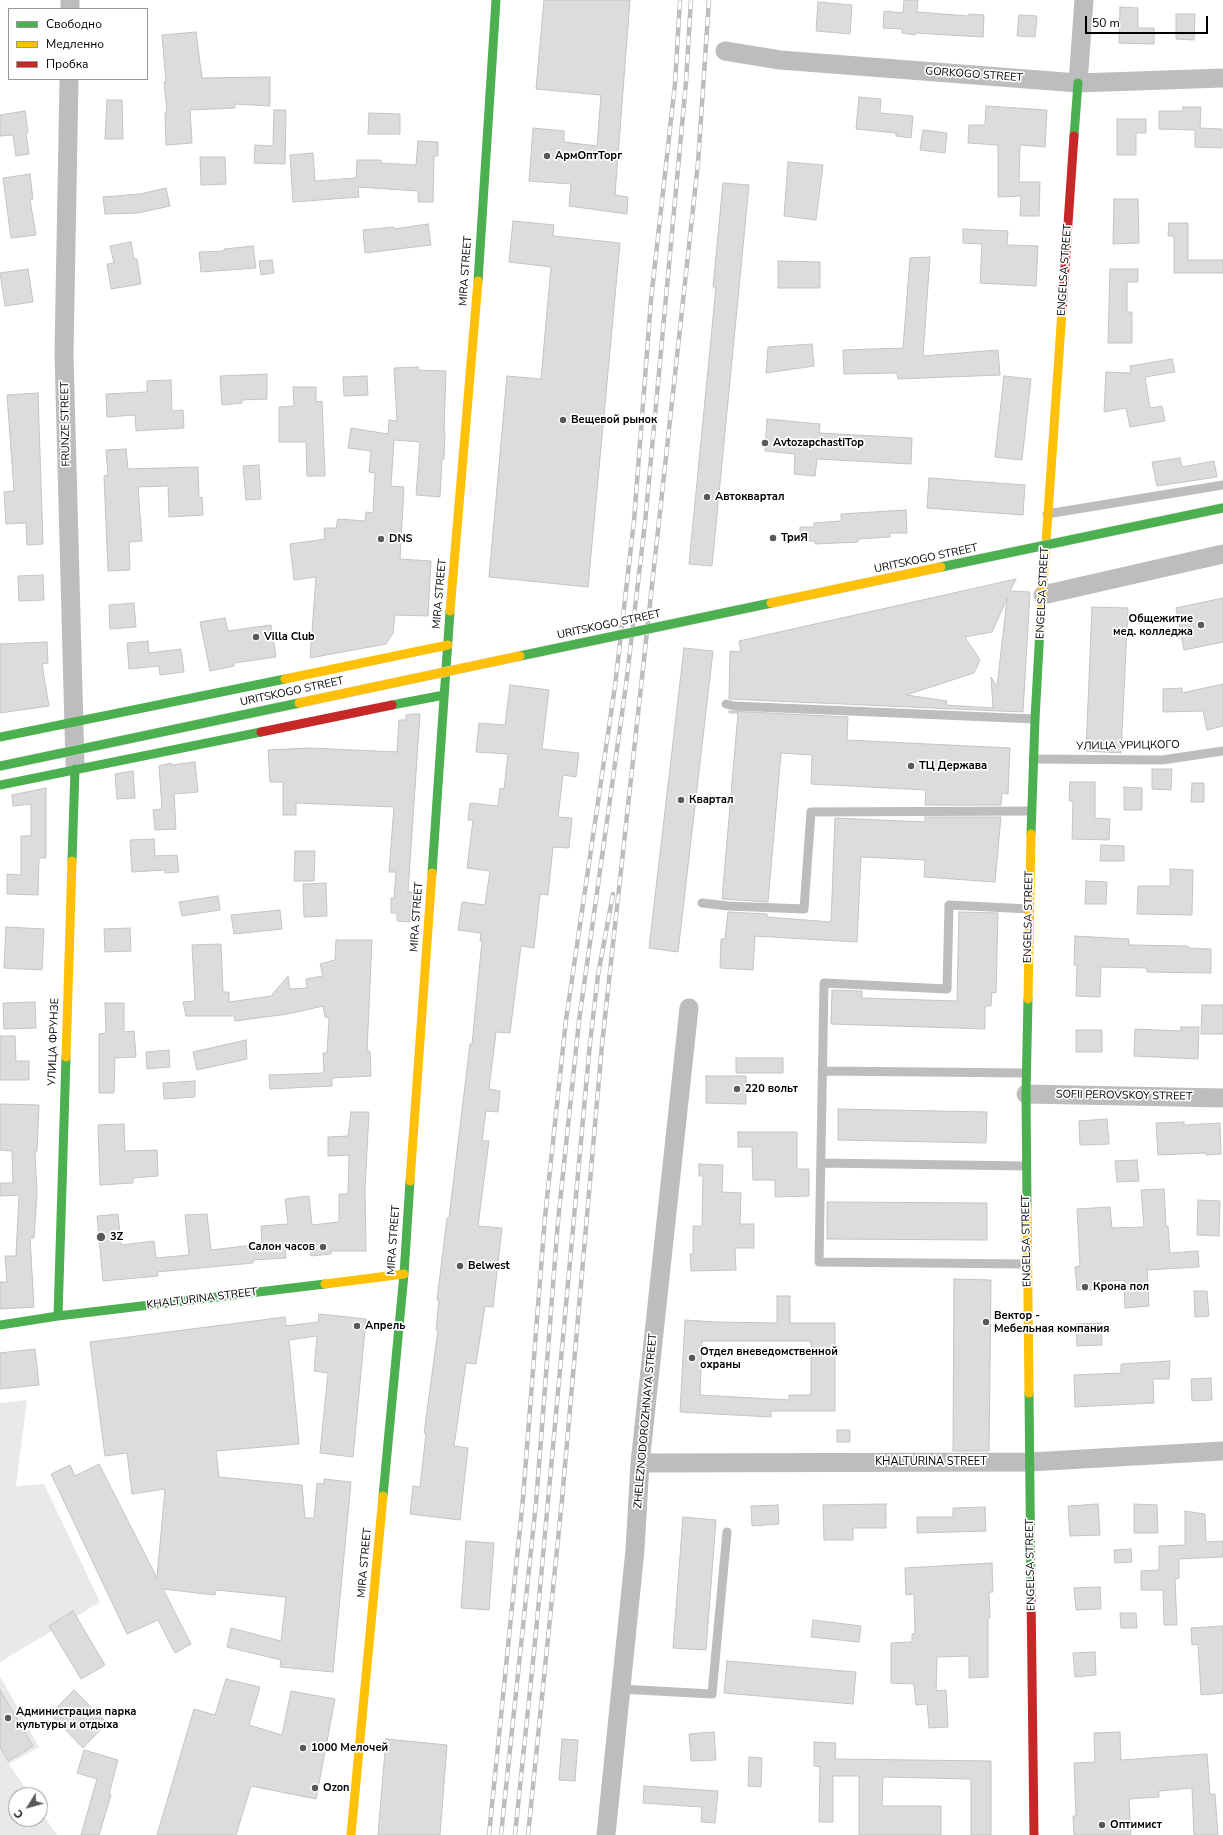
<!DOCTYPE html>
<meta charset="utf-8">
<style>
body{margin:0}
#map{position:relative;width:1223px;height:1835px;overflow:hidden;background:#fff;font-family:"Nunito Sans",sans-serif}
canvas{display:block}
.legend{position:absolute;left:8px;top:8px;width:140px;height:72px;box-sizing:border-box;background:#fff;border:1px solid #999;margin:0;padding:5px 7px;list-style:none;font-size:12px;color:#000}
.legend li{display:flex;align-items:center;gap:8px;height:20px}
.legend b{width:20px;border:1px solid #999}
.north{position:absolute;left:8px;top:1787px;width:40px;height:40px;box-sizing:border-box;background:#fff;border:1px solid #999;border-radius:50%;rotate:233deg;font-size:11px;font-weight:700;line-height:16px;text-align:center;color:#000}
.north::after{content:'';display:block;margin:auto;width:14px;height:18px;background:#595959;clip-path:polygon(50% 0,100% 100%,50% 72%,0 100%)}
.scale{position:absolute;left:1085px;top:16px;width:123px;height:18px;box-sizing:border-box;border:2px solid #000;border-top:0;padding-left:5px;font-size:12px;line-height:14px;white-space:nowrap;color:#000;-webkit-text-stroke:3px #fff;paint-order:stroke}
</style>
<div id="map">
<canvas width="1223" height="1835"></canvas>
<ul class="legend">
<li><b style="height:5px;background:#4caf50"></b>Свободно</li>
<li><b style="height:5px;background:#ffc107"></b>Медленно</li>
<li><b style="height:5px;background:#c62828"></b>Пробка</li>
</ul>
<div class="north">С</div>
<div class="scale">50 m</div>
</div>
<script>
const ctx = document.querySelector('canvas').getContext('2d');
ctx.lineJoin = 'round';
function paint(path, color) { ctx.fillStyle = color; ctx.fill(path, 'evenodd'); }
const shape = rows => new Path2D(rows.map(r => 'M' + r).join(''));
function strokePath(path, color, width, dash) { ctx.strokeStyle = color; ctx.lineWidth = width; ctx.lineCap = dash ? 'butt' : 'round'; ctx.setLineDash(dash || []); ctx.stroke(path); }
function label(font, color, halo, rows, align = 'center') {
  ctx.font = font + ' "Nunito Sans",sans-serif'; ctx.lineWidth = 3.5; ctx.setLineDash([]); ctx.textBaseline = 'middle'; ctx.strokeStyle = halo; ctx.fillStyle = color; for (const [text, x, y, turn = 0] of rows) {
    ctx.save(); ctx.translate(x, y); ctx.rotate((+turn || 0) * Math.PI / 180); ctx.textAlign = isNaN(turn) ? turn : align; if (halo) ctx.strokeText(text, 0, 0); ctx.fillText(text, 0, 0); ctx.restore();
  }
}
paint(shape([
 [27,1400,16,1486,44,1484,100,1602,0,1662,0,1403],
 [0,1676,39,1747,9,1764,30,1795,16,1795,16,1819,40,1819,40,1810,57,1835,0,1835]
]), '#e9e9e9');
const building = shape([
 [544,0,630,0,615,195,628,197,627,214,569,206,571,184,529,181,533,128,564,131,564,142,597,146,601,95,536,89,544,0],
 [904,0,918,0,917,12,969,16,969,14,984,15,983,37,915,33,915,35,902,33,902,29,883,28,884,11,903,13,904,0],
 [818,2,852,5,850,34,816,31,818,2],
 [1120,7,1138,8,1138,28,1154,28,1154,44,1119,43,1120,7],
 [1176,14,1195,14,1194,40,1176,39,1176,14],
 [1019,15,1037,16,1035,37,1017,36,1019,15],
 [196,32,202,78,270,77,270,106,235,104,235,108,190,110,192,143,166,145,165,112,167,112,164,82,166,82,162,35,196,32],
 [859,97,881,99,880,113,913,116,911,138,896,136,896,133,856,129,859,97],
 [107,100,122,100,123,139,105,139,107,100],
 [986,106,1047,110,1045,147,1020,145,1019,182,1040,182,1039,216,1020,216,1021,196,998,197,998,145,968,143,969,125,985,125,986,106],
 [1183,107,1201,107,1200,128,1222,129,1222,148,1195,147,1195,130,1159,129,1159,111,1183,111,1183,107],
 [274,110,286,110,285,164,254,163,255,145,273,146,274,110],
 [25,111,28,132,26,133,29,154,16,156,13,135,0,136,0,115,25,111],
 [369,113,400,114,400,134,368,134,369,113],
 [1117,119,1146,119,1146,133,1136,133,1136,155,1117,155,1117,119],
 [923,130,947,133,945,153,920,150,923,130],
 [418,141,438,142,438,156,434,156,433,202,418,202,418,191,358,187,359,197,293,202,290,155,313,153,315,181,356,178,357,160,381,160,381,163,416,165,418,141],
 [200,157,225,157,226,184,201,185,200,157],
 [788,162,823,165,816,220,784,216,788,162],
 [30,174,33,199,30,200,36,235,11,238,3,178,30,174],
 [723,183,749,185,712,566,689,564,716,287,713,287,723,183],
 [166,188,170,206,138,213,105,214,103,197,140,194,166,188],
 [1114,199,1138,199,1139,243,1113,244,1114,199],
 [513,221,554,225,553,236,620,243,588,587,489,577,507,376,541,379,551,267,509,262,513,221],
 [1169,223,1188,223,1188,260,1223,260,1223,273,1174,273,1174,236,1168,236,1169,223],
 [428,224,431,245,365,253,363,230,394,227,394,229,428,224],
 [963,229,1008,231,1007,245,1038,246,1036,286,980,283,982,244,963,243,963,229],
 [131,242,134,259,137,259,141,284,111,289,107,264,114,263,110,246,131,242],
 [253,246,256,268,201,272,199,252,224,251,224,249,253,246],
 [930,257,923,356,998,350,1000,375,898,379,897,373,844,374,843,350,903,348,910,258,930,257],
 [272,260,274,273,261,275,259,261,272,260],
 [778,261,820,262,820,288,778,288,778,261],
 [28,269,33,302,5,306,0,273,28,269],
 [1110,269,1138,269,1138,282,1127,282,1127,312,1132,312,1132,343,1108,343,1110,269],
 [812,344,814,366,766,373,768,347,812,344],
 [1172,359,1175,372,1145,377,1150,408,1162,406,1165,421,1130,427,1126,408,1104,412,1106,372,1131,373,1130,366,1172,359],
 [418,367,418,370,446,371,444,431,445,431,444,459,442,459,440,497,416,495,420,442,394,440,391,486,404,487,400,559,431,561,428,616,395,615,393,633,386,644,310,658,316,577,294,580,290,544,325,539,324,528,336,528,338,519,365,521,366,512,373,513,375,473,369,472,371,451,348,448,351,428,388,434,389,420,397,421,394,368,418,367],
 [267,374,267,399,242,400,242,403,222,405,220,376,267,374],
 [367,376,368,395,344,396,343,377,367,376],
 [1004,376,1031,379,1022,460,995,457,1004,376],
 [171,380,172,411,183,410,184,428,136,431,135,415,107,417,106,394,147,392,147,381,171,380],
 [293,387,316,387,316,402,322,401,325,476,307,476,306,442,279,442,279,407,294,406,293,387],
 [38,393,43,544,27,545,26,523,6,524,4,492,14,491,7,395,38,393],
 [767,419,820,424,819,433,912,438,911,464,817,459,815,476,794,474,795,454,765,451,767,419],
 [126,449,128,469,198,467,199,498,202,497,203,515,169,517,168,486,138,487,142,541,129,542,130,570,108,571,104,476,108,475,106,450,126,449],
 [1180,458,1182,467,1214,461,1217,477,1157,486,1152,462,1180,458],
 [259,465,261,499,246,500,243,466,259,465],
 [929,478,1025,485,1023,515,927,508,929,478],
 [906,510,907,533,890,533,890,537,858,539,858,542,837,543,815,544,815,541,800,541,800,527,814,527,814,523,841,521,841,514,906,510],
 [43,575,44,600,19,601,18,576,43,575],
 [1016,579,1010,591,1030,592,1023,712,729,699,730,651,741,652,739,641,1016,579],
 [1007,599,997,687,991,677,993,708,946,705,947,701,906,695,974,673,980,660,965,637,992,632,1007,599],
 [1223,598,1223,642,1184,650,1176,608,1223,598],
 [134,603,136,627,110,629,109,605,134,603],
 [1092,607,1128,608,1121,753,1086,751,1092,607],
 [225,618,228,631,271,625,276,657,234,663,234,666,210,671,200,622,225,618],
 [148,641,149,653,181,649,184,672,160,675,159,666,129,669,127,643,148,641],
 [47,642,48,663,42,664,49,706,0,713,0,644,47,642],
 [684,648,713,651,678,952,649,948,684,648],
 [1223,684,1223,726,1207,730,1203,711,1163,712,1163,689,1182,688,1182,693,1223,684],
 [510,685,549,690,542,749,579,753,576,777,563,775,558,817,572,818,569,848,553,847,548,895,540,894,534,948,521,946,510,1033,496,1032,489,1089,500,1091,498,1112,486,1111,482,1141,489,1141,478,1226,502,1228,493,1307,485,1306,476,1364,466,1363,454,1446,468,1448,460,1520,410,1514,413,1486,420,1487,426,1433,424,1433,438,1330,436,1330,439,1300,437,1300,447,1218,449,1218,470,1044,472,1044,482,941,480,941,481,933,458,930,462,902,485,905,490,871,467,868,473,820,468,820,470,803,498,806,500,788,504,789,508,754,476,752,479,723,505,725,510,685],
 [729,711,848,717,847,740,1010,748,1008,794,1002,793,1001,805,925,805,926,790,811,784,812,755,781,753,768,902,722,899,738,713,729,713,729,711],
 [414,714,420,714,408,892,412,892,410,922,397,921,397,913,391,913,391,898,394,898,396,872,389,872,394,807,296,803,296,815,283,815,283,782,270,782,268,750,310,748,397,752,399,720,406,720,406,715,414,714],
 [195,762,198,792,174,794,176,829,155,830,153,810,162,809,159,766,171,763,171,765,195,762],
 [1152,769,1172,769,1171,790,1152,789,1152,769],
 [133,771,135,798,117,799,115,774,133,771],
 [1070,782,1095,782,1095,818,1110,819,1109,840,1072,839,1073,801,1069,801,1070,782],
 [1192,783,1204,783,1204,802,1191,802,1192,783],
 [1124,787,1142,788,1142,810,1124,810,1124,787],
 [46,788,46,858,39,858,38,895,7,894,7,874,21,875,21,836,31,836,31,804,13,806,12,795,46,788],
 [925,817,1001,817,995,882,924,877,925,860,861,857,857,942,755,936,753,970,720,968,721,939,725,939,728,912,767,914,767,917,831,922,835,818,925,822,925,817],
 [154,839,155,856,177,855,179,872,165,873,165,870,132,872,130,840,154,839],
 [1101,845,1124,846,1124,861,1100,861,1101,845],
 [295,851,315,851,314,881,294,881,295,851],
 [1170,869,1193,870,1192,915,1137,914,1138,886,1170,886,1170,869],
 [1086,881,1107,882,1106,904,1085,904,1086,881],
 [326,883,327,916,304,917,303,884,326,883],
 [218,896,220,910,182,916,179,902,218,896],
 [280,910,282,929,234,934,231,915,280,910],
 [959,912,998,913,996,993,992,992,991,1006,985,1006,985,1029,831,1024,832,990,862,991,862,998,957,1001,959,912],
 [6,927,44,929,42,970,4,968,6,927],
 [130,928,131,951,105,952,104,929,130,928],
 [1075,936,1129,939,1129,945,1188,946,1188,948,1211,949,1211,973,1147,972,1147,968,1101,967,1100,997,1076,996,1077,965,1074,965,1075,936],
 [336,940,372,940,367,1051,370,1051,371,1076,332,1078,332,1086,270,1089,269,1075,324,1073,323,1053,327,1053,329,1018,325,1017,323,1006,288,1014,235,1021,234,1016,186,1016,183,1002,195,1001,192,945,221,944,223,992,229,992,229,1002,271,996,288,976,290,989,307,988,306,979,323,976,320,964,335,960,336,940],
 [35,1002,36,1028,4,1029,3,1003,35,1002],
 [105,1003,124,1003,124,1032,134,1031,136,1057,115,1058,114,1093,99,1093,99,1034,106,1033,105,1003],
 [1202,1005,1223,1005,1223,1034,1201,1034,1202,1005],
 [1181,1027,1199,1027,1198,1059,1134,1056,1135,1029,1181,1031,1181,1027],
 [1076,1030,1102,1030,1102,1052,1076,1052,1076,1030],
 [0,1036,15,1036,16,1061,29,1061,29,1080,0,1080,0,1036],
 [246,1040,247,1059,197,1070,193,1052,246,1040],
 [169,1050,170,1067,147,1069,146,1052,169,1050],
 [736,1058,783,1058,783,1073,736,1073,736,1058],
 [706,1076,746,1076,746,1104,706,1103,706,1076],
 [195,1081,195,1097,164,1099,163,1083,195,1081],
 [0,1104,39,1105,37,1151,35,1151,37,1194,34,1238,30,1238,34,1307,0,1309,0,1282,7,1282,5,1256,16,1256,19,1195,0,1196,0,1183,13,1183,12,1151,0,1150,0,1104],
 [838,1109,987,1112,986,1143,838,1140,838,1109],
 [351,1112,369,1112,365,1190,366,1251,331,1251,331,1254,311,1256,310,1248,285,1250,286,1258,253,1260,253,1263,157,1272,158,1276,103,1281,97,1216,118,1214,121,1245,154,1241,156,1258,189,1255,185,1215,207,1214,211,1250,262,1244,261,1226,288,1224,285,1199,309,1196,312,1225,339,1222,339,1194,348,1194,349,1155,328,1156,328,1137,348,1136,351,1112],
 [1107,1119,1109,1144,1080,1145,1079,1121,1107,1119],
 [1184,1122,1184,1125,1220,1123,1221,1154,1206,1155,1206,1153,1158,1155,1156,1123,1184,1122],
 [124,1124,125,1151,157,1150,158,1176,133,1178,133,1183,100,1185,98,1125,124,1124],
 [738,1132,797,1132,797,1169,809,1169,809,1196,775,1197,775,1180,753,1180,752,1147,738,1147,738,1132],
 [1137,1160,1139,1181,1117,1182,1115,1161,1137,1160],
 [699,1164,723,1165,722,1192,741,1193,740,1224,754,1224,754,1248,735,1248,736,1270,691,1271,690,1254,693,1254,693,1226,702,1226,703,1176,699,1176,699,1164],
 [1164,1189,1166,1226,1168,1226,1170,1253,1198,1251,1199,1267,1147,1270,1149,1306,1125,1308,1124,1280,1095,1282,1095,1290,1077,1290,1075,1267,1080,1266,1077,1209,1110,1207,1112,1228,1144,1227,1141,1190,1164,1189],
 [1198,1200,1220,1201,1219,1236,1197,1235,1198,1200],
 [827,1202,987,1203,987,1240,827,1239,827,1202],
 [954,1279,991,1280,989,1451,953,1451,954,1279],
 [1194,1291,1207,1291,1209,1316,1195,1317,1194,1291],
 [777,1296,790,1296,790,1323,835,1323,835,1411,771,1411,771,1417,680,1412,685,1320,716,1322,777,1323,777,1296],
 [702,1341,811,1341,811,1395,789,1395,789,1400,700,1395,702,1341],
 [319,1314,366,1319,353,1457,320,1453,328,1373,314,1371,317,1336,289,1340,299,1444,216,1451,219,1477,302,1485,305,1518,314,1518,317,1483,324,1484,324,1479,351,1482,333,1672,280,1667,281,1660,227,1647,231,1628,281,1641,286,1597,216,1590,215,1595,163,1589,191,1644,175,1653,158,1620,127,1634,51,1474,70,1465,75,1476,99,1464,157,1578,165,1489,132,1494,127,1453,105,1456,90,1342,285,1317,286,1326,318,1322,319,1314],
 [1101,1323,1102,1345,1077,1346,1076,1324,1101,1323],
 [35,1349,39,1385,0,1389,0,1353,35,1349],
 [1170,1361,1169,1379,1153,1379,1154,1403,1075,1407,1074,1375,1121,1373,1121,1364,1170,1361],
 [1211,1378,1212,1400,1192,1401,1191,1379,1211,1378],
 [837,1430,850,1430,850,1442,837,1442,837,1430],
 [886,1504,886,1528,853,1528,853,1540,824,1540,823,1505,886,1504],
 [1098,1504,1100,1535,1070,1536,1068,1506,1098,1504],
 [1134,1504,1157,1505,1158,1533,1134,1533,1134,1504],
 [778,1505,779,1524,752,1526,751,1506,778,1505],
 [985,1507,986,1531,917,1533,917,1517,953,1517,953,1508,985,1507],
 [1185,1511,1205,1514,1206,1542,1223,1541,1223,1557,1179,1559,1179,1578,1175,1579,1177,1625,1164,1625,1163,1590,1141,1590,1141,1571,1159,1570,1159,1546,1185,1545,1185,1511],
 [683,1517,716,1520,706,1650,673,1648,683,1517],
 [466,1541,494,1543,489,1610,461,1608,466,1541],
 [1131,1549,1132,1562,1115,1563,1114,1550,1131,1549],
 [992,1563,993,1592,989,1592,990,1618,988,1618,988,1677,969,1678,969,1656,937,1657,936,1691,946,1690,948,1727,929,1728,927,1704,916,1705,914,1684,891,1683,891,1643,912,1642,912,1634,915,1634,914,1594,906,1595,905,1568,992,1563],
 [1100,1587,1101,1609,1076,1610,1074,1588,1100,1587],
 [73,1611,105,1665,81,1679,49,1626,73,1611],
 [1120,1613,1136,1613,1137,1628,1121,1628,1120,1613],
 [813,1620,861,1626,859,1642,811,1637,813,1620],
 [1223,1626,1223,1693,1201,1695,1198,1644,1192,1645,1191,1628,1223,1626],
 [1095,1652,1096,1675,1075,1677,1073,1653,1095,1652],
 [727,1661,856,1672,853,1704,724,1693,727,1661],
 [226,1679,260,1687,249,1725,282,1735,291,1691,335,1699,316,1799,251,1786,236,1835,157,1835,194,1709,215,1715,226,1679],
 [0,1690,33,1746,8,1761,0,1747,0,1690],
 [74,1690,107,1723,83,1748,50,1714,74,1690],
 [714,1732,716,1760,691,1761,689,1734,714,1732],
 [1120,1732,1121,1760,1207,1754,1210,1794,1215,1794,1218,1835,1194,1835,1192,1788,1159,1791,1159,1797,1129,1799,1131,1835,1074,1835,1073,1816,1076,1816,1074,1763,1095,1762,1094,1733,1120,1732],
 [386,1739,447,1745,440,1835,378,1835,386,1739],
 [562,1739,578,1740,575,1781,559,1780,562,1739],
 [814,1742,836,1743,835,1759,991,1761,991,1835,971,1835,971,1779,883,1777,882,1806,941,1806,941,1835,859,1835,859,1776,833,1776,833,1822,819,1822,820,1767,814,1766,814,1742],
 [84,1750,118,1760,109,1794,111,1795,99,1835,81,1835,97,1779,77,1773,84,1750],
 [749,1757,762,1758,761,1787,748,1786,749,1757],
 [644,1786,718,1791,715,1823,701,1822,702,1807,643,1803,644,1786]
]);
paint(building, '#dcdcdc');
strokePath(building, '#c4c4c4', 1);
strokePath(shape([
 [1047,514,1223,485],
 [726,704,734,706,1035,719],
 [1033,759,1162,760,1223,751],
 [702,903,728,906,804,909,811,812,1032,811],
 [822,1071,1026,1073],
 [821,1163,1026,1166],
 [1027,1264,819,1262,824,983,947,989,949,905,1029,909],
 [620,1689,712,1694,727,1532]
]), '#bdbdbd', 9);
strokePath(shape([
 [70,9,70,0],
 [725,51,780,60,1078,83,1223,78],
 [69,79,64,354,75,765],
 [1078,83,1084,0],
 [1043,595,1223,554],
 [1026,1094,1223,1098],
 [640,1463,1030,1462,1223,1451],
 [606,1835,635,1550,640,1463,689,1008]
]), '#bdbdbd', 19);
strokePath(shape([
 [1074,136,1078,83],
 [478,281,496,0],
 [392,705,444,695],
 [0,737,285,679],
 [0,785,261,732],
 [1031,834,1035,719,1040,629],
 [72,861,75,769],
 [432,873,450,611],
 [1027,1206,1026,1094,1028,999],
 [58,1316,66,1057],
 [0,1325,58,1316,325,1284],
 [1029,1393,1031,1593],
 [383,1496,404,1274,410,1181]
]), '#4caf50', 9);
strokePath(shape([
 [450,611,478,281],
 [1040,629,1062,311],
 [285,679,448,645],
 [1028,999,1031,834],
 [66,1057,72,861],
 [410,1181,432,873],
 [1027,1206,1029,1393],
 [325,1284,404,1274],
 [351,1835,383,1496]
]), '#ffc107', 9);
strokePath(shape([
 [1062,311,1074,136],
 [261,732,392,705],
 [1031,1593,1034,1835]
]), '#c62828', 9);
const rail = shape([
 [489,1835,523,1498,545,1217,566,1020,615,686,634,521,651,300,675,84,680,0],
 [501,1835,536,1503,558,1221,579,1021,626,685,645,523,686,82,691,0],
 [515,1835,536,1632,590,1043,598,975,613,894],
 [528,1835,562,1500,602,1045,698,163,709,0]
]);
strokePath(rail, '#bdbdbd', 4.5);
strokePath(rail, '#fff', 3, [9]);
const fastBridge = shape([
 [941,567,1223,508],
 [520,656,771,603],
 [0,766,299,703]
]);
const slowBridge = shape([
 [771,603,941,567],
 [299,703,520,656]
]);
strokePath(fastBridge, '#dbdbdb', 10, []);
strokePath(slowBridge, '#dbdbdb', 10, []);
strokePath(fastBridge, '#4caf50', 9);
strokePath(slowBridge, '#ffc107', 9);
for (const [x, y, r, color] of [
 [547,156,4,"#595959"],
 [563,420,4,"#595959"],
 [765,443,4,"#595959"],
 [707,497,4,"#595959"],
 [773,538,4,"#595959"],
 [381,539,4,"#595959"],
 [1201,625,4,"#595959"],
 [256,637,4,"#595959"],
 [911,766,4,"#595959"],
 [681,800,4,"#595959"],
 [737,1089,4,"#595959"],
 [101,1237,5,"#595959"],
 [323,1247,4,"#595959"],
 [460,1266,4,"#595959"],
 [1085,1287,4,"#595959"],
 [986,1322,4,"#595959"],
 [357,1326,4,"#595959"],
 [692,1358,4,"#595959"],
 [8,1718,4,"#595959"],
 [303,1748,4,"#595959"],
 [315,1788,4,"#595959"],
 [1102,1825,4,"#595959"]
]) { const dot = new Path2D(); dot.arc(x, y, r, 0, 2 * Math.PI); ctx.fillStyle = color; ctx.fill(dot); strokePath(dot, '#fff', 1.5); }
label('11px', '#000', '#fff', [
 ["GORKOGO STREET",974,75,4],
 ["ENGELSA STREET",1065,270,-86],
 ["MIRA STREET",466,271,-86],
 ["FRUNZE STREET",66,424,-91],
 ["URITSKOGO STREET",926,559,-12],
 ["ENGELSA STREET",1043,593,-87],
 ["MIRA STREET",440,594,-85],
 ["URITSKOGO STREET",609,625,-12],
 ["URITSKOGO STREET",292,692,-12],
 ["УЛИЦА УРИЦКОГО",1128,746,-1],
 ["MIRA STREET",417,917,-86],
 ["ENGELSA STREET",1029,917,-89],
 ["УЛИЦА ФРУНЗЕ",54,1042,-88],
 ["SOFII PEROVSKOY STREET",1124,1096,1],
 ["MIRA STREET",394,1240,-86],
 ["ENGELSA STREET",1027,1241,-91],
 ["KHALTURINA STREET",202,1299,-7],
 ["ZHELEZNODOROZHNAYA STREET",646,1421,-85],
 ["KHALTURINA STREET",931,1462],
 ["MIRA STREET",365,1563,-85],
 ["ENGELSA STREET",1031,1565,-91]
]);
label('bold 11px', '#000', '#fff', [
 ["АрмОптТорг",555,156],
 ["Вещевой рынок",571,420],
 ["AvtozapchastiTop",773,443],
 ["Автоквартал",715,497],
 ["ТриЯ",781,538],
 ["DNS",389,539],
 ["Общежитие",1193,619,"right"],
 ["мед. колледжа",1193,632,"right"],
 ["Villa Club",264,637],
 ["ТЦ Держава",919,766],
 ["Квартал",689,800],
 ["220 вольт",745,1089],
 ["3Z",110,1237],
 ["Салон часов",315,1247,"right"],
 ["Belwest",468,1266],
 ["Крона пол",1093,1287],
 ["Вектор -",994,1316],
 ["Мебельная компания",994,1329],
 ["Апрель",365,1326],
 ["Отдел вневедомственной",700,1352],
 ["охраны",700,1365],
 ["Администрация парка",16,1712],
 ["культуры и отдыха",16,1725],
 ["1000 Мелочей",311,1748],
 ["Ozon",323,1788],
 ["Оптимист",1110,1825]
], 'left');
</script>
